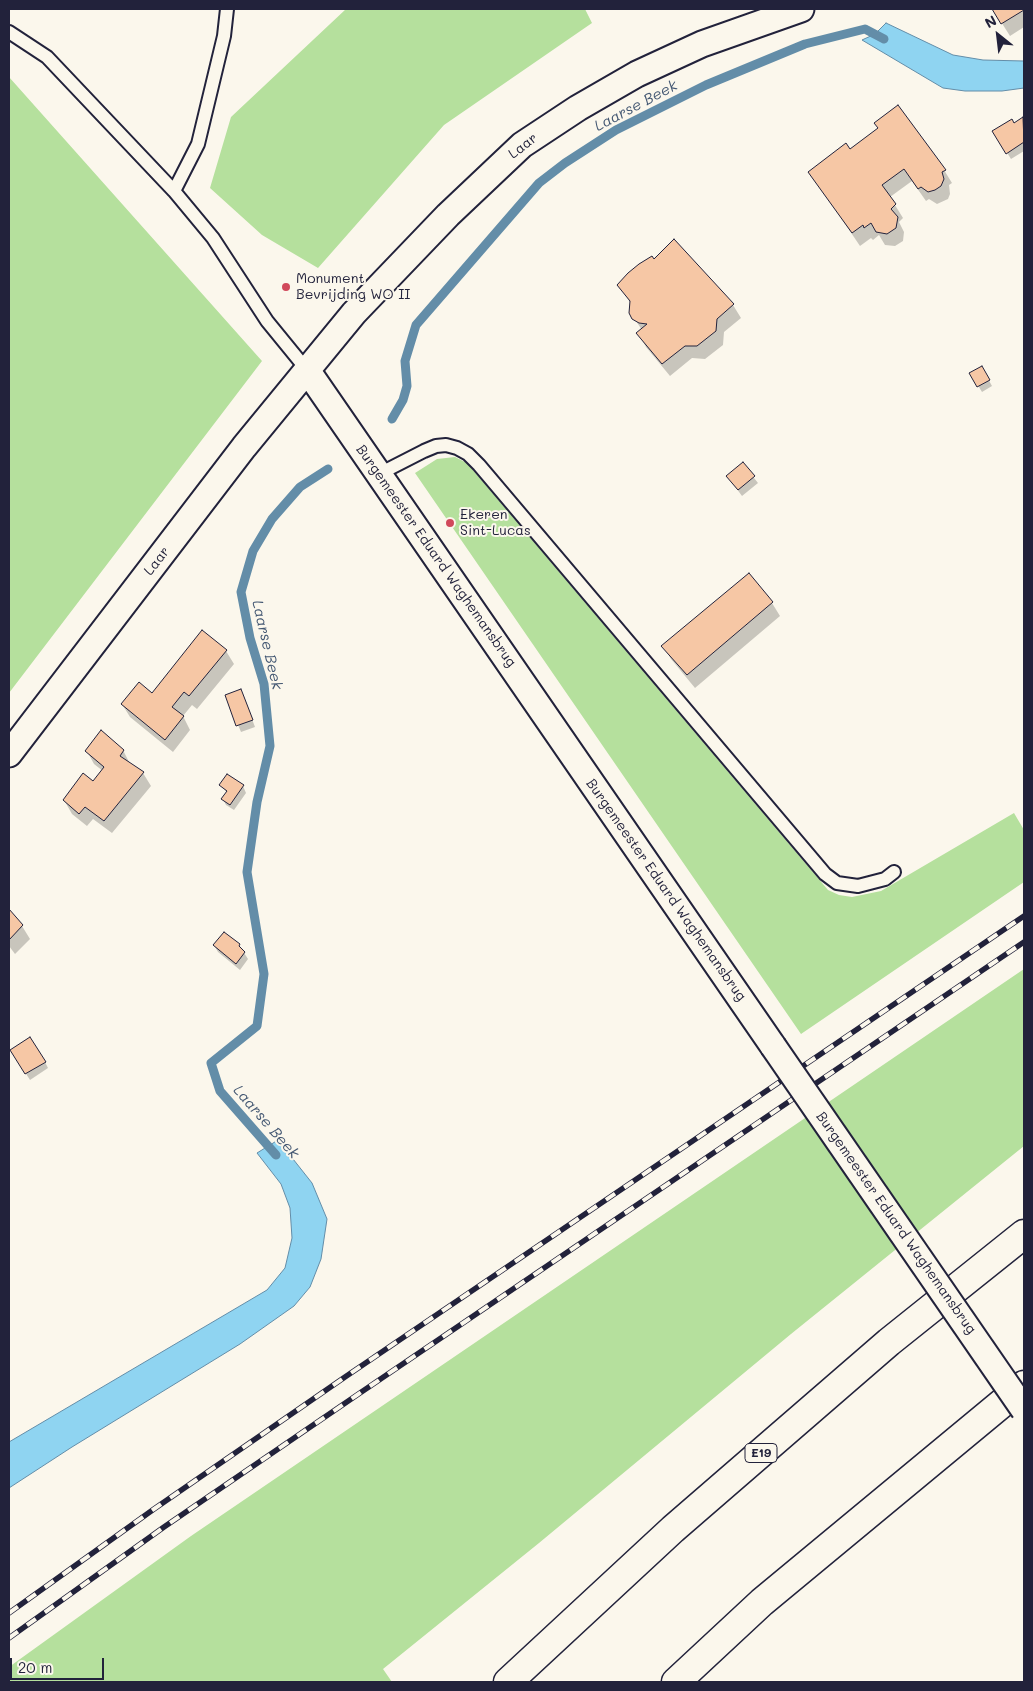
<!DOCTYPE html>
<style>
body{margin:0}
#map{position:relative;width:1033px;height:1691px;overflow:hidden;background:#fbf7ec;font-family:Mali,sans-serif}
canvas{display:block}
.frame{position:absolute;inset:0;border:10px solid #22223b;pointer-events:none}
.north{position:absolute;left:973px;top:10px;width:50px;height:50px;-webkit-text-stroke:4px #fbf7ec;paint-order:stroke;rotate:331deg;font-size:14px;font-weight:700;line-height:20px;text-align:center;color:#22223b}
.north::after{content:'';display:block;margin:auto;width:18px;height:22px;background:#22223b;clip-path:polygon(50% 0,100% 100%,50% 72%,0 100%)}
.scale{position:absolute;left:10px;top:1658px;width:94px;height:22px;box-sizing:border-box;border:2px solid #22223b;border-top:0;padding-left:6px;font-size:15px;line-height:18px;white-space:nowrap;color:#22223b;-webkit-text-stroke:4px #fbf7ec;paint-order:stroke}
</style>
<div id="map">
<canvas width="1033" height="1691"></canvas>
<div class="frame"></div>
<div class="north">N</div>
<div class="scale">20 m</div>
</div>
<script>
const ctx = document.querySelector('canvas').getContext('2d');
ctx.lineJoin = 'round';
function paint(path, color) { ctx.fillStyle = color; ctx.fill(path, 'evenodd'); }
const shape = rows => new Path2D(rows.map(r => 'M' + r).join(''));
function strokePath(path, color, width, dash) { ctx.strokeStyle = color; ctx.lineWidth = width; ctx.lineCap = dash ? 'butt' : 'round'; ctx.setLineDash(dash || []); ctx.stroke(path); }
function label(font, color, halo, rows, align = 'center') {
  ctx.font = font + ' Mali,sans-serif'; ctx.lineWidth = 4; ctx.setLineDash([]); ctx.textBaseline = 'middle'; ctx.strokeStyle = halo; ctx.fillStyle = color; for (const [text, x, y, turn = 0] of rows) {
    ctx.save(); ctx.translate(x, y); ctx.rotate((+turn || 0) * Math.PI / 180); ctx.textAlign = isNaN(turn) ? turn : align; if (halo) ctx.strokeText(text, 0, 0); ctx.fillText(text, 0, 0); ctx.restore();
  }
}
paint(shape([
 [346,9,585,9,592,23,444,125,318,268,262,235,210,188,231,117],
 [9,77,262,361,9,693],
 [455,457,467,463,828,890,839,895,852,897,881,891,1014,813,1024,830,1024,882,801,1034,415,473,437,459],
 [1024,969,1024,1146,791,1334,539,1543,383,1669,392,1682,9,1682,9,1667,191,1536]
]), '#b5e09d');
const water = shape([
 [886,23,953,55,983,60,1024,61,1024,88,1002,91,965,91,943,88,862,40,875,34,886,23],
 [278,1140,312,1183,327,1219,321,1259,310,1287,294,1306,240,1344,72,1447,9,1488,9,1442,267,1290,285,1268,292,1238,290,1208,281,1184,257,1153,278,1140]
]);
paint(water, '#8fd4f1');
strokePath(water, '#638da8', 1);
paint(shape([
 [993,9,1024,9,1024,27,1010,36],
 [1023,119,1024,151,1011,159,994,132,1014,125],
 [850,151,944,170,952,183,949,185,950,194,948,199,937,204,929,199,926,201,912,181,890,197,903,218,899,222,904,232,903,241,895,246,885,245,879,235,873,240,871,238,860,246,810,172],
 [674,241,733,305,741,318,724,332,723,345,705,359,692,358,670,376,646,347,638,333,642,330,630,312,631,304,619,285,654,261],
 [982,368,992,386,982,392,971,374],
 [743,464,758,483,742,496,728,477],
 [749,575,772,603,780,616,695,688,671,659,663,646],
 [202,632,226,651,234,664,197,709,192,705,183,716,190,730,173,752,130,717,122,704,152,695],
 [241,690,255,727,241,732,226,696],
 [123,750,130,764,143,773,151,786,112,833,93,819,87,826,72,814,64,800,94,783,103,771,94,764,87,751],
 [221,785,243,786,246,793,234,810,226,805,223,799,227,793],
 [9,911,22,926,30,939,15,954,9,946],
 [214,945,239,945,248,959,240,970,218,952],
 [11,1050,45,1062,48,1068,30,1080]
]), '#0003');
strokePath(shape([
 [392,419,403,400,407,386,405,361,416,325,539,183,565,163,616,130,706,85,805,44,865,29,884,39],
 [276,1155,220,1091,211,1063,257,1026,264,974,247,872,257,802,270,746,264,684,250,638,241,592,253,551,272,519,300,487,328,469]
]), '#638da8', 9);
const building = shape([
 [992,9,1024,9,1024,10,1001,24,992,9],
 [898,105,946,170,942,172,944,179,941,186,935,190,928,192,921,187,918,189,904,169,882,185,896,204,891,209,898,217,896,228,887,234,876,232,871,223,864,228,863,225,852,233,808,172,846,143,850,149,878,128,874,123,898,105],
 [1023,117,1024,142,1006,154,992,131,1012,119,1014,123,1023,117],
 [674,239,734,304,717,319,716,331,697,346,685,346,662,364,636,333,647,324,639,323,632,319,629,313,630,301,617,285,628,273,639,264,652,256,654,259,674,239],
 [982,366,990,380,977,387,969,373,982,366],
 [743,462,755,476,738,490,726,476,743,462],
 [749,573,773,602,687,675,661,646,749,573],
 [202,630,227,650,189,696,184,692,172,707,184,716,165,740,121,704,139,682,152,693,202,630],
 [241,689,253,720,236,726,225,695,241,689],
 [101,730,124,750,120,756,144,772,104,821,85,807,79,814,63,800,83,773,93,781,104,767,85,751,101,730],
 [227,774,244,785,230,805,221,799,227,791,219,785,227,774],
 [9,909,23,925,9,940,9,909],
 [224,932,240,944,239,946,245,952,236,964,213,945,224,932],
 [30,1037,46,1062,25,1074,10,1050,30,1037]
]);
paint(building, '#f6c7a5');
strokePath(building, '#22223b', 1);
const service = shape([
 [9,32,47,57,174,191,213,238,267,321,307,370],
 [174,191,198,144,224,36,227,9],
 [379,474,424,451,436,446,446,445,457,448,468,454,479,465,825,874,837,883,858,886,885,879,894,872]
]);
const minor = shape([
 [307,370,773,1046],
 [9,754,244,447,354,313,448,215,522,145,578,108,637,74,702,44,801,9]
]);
const motorway = shape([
 [508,1682,673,1529,889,1342,1024,1234],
 [676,1682,762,1602,1024,1385]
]);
strokePath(service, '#22223b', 16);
strokePath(minor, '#22223b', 29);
strokePath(motorway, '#22223b', 31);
strokePath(service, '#fbf7ec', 12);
strokePath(minor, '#fbf7ec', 25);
strokePath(motorway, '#fbf7ec', 28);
const rail = shape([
 [9,1613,154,1509,345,1377,1024,916],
 [9,1638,164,1527,357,1395,1024,942]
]);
strokePath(rail, '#22223b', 5.5);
strokePath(rail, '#fbf7ec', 4, [11]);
const minorBridge = shape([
 [773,1046,1024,1410]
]);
strokePath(minorBridge, '#22223b', 29, []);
strokePath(minorBridge, '#fbf7ec', 25);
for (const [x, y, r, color] of [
 [286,287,5,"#d1495b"],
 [450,523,5,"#d1495b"]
]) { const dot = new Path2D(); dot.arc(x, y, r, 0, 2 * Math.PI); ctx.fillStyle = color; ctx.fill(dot); strokePath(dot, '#fbf7ec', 2); }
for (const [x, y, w] of [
 [761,1453,32]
]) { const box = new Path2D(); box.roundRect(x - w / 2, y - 9.5, w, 19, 4); ctx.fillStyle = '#fbf7ec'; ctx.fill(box); strokePath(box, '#22223b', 1); }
label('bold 12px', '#22223b', null, [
 ["E19",761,1453]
]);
label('14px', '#22223b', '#fbf7ec', [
 ["Laar",523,146,-38],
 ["Burgemeester Eduard Waghemansbrug",436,556,55],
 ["Laar",157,561,-52],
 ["Burgemeester Eduard Waghemansbrug",666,890,55],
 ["Burgemeester Eduard Waghemansbrug",896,1223,55]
]);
label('14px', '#22223b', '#fbf7ec', [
 ["Monument",296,279],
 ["Bevrijding WO II",296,295],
 ["Ekeren",460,515],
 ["Sint-Lucas",460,531]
], 'left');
label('italic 15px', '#435772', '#fbf7ec', [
 ["Laarse Beek",636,106,-28],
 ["Laarse Beek",267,645,77],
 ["Laarse Beek",266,1122,49]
]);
</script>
